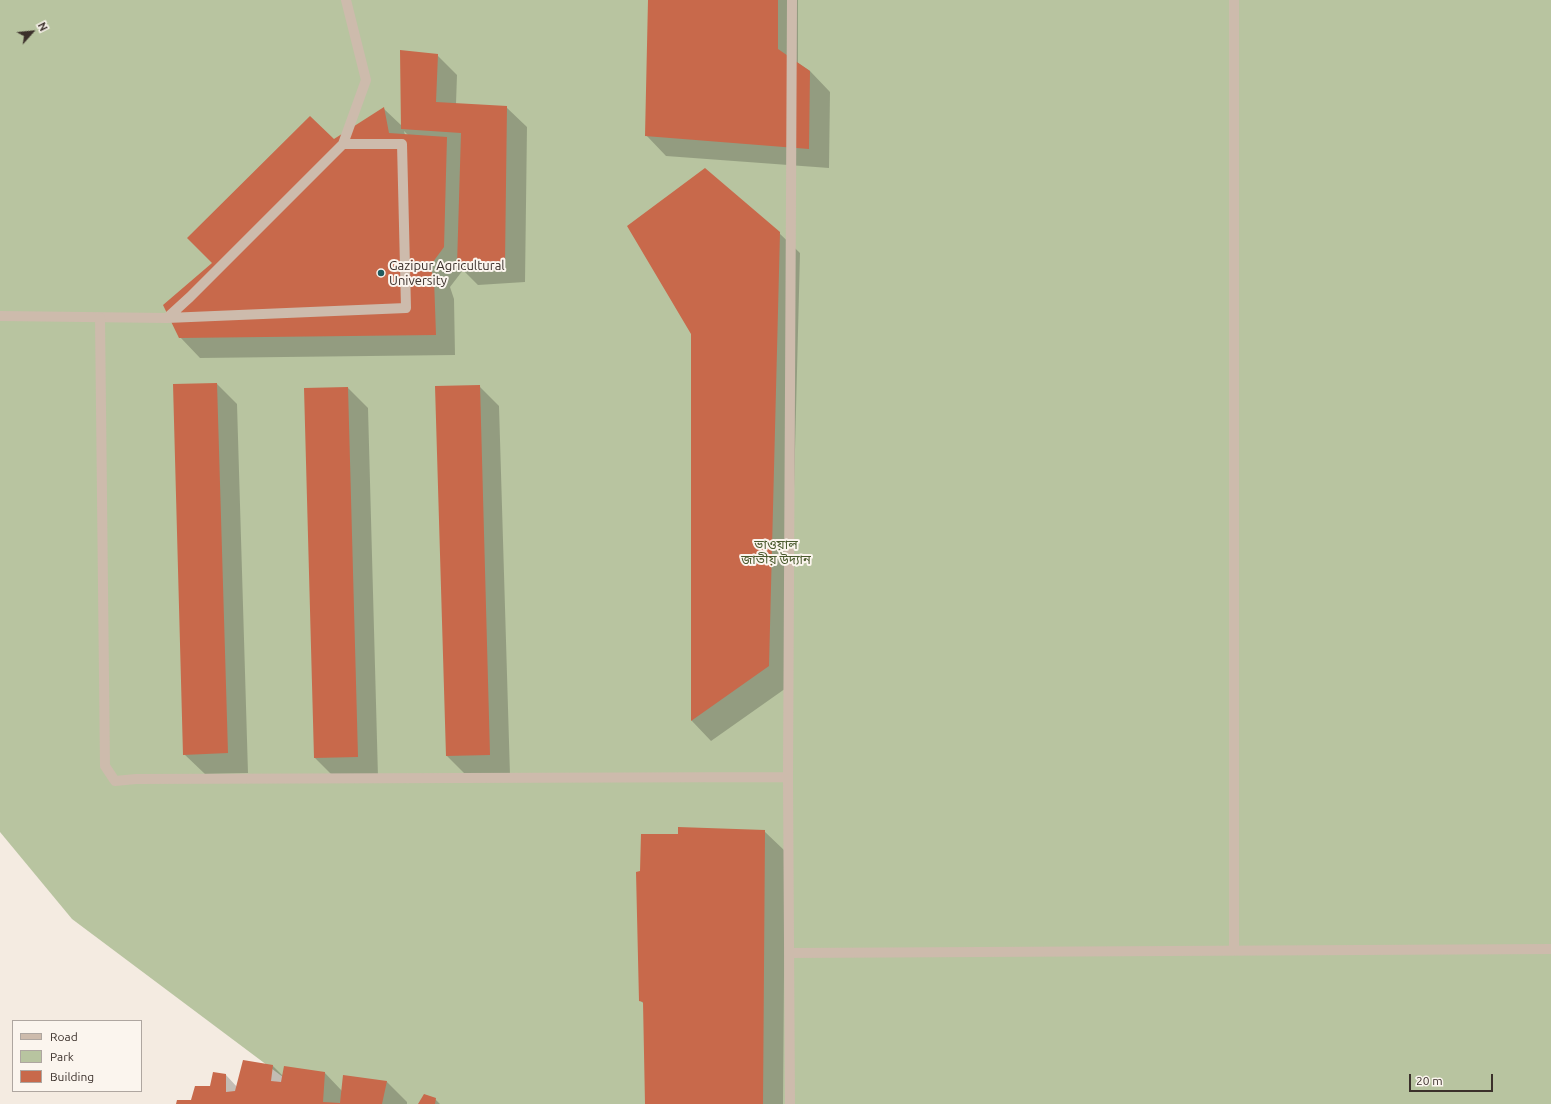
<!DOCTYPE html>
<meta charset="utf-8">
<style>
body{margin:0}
#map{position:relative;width:1551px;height:1104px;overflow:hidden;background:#f4ebe1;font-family:Ubuntu,sans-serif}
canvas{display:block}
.legend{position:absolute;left:12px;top:1020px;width:130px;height:72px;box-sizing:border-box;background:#fbf5ee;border:1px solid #aea6a0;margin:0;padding:5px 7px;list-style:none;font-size:12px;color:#3b302b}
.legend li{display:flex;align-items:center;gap:8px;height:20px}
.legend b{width:20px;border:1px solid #aea6a0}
.north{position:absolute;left:12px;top:12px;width:40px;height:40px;-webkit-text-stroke:3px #fbf5ee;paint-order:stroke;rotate:63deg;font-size:11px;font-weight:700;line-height:16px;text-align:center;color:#3b302b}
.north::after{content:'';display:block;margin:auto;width:14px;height:18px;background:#3b302b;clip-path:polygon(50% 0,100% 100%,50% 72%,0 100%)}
.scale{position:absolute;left:1409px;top:1074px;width:84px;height:18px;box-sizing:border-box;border:2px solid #3b302b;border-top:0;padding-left:5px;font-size:12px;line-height:14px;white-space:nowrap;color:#3b302b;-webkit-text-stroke:3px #fbf5ee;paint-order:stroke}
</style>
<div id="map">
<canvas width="1551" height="1104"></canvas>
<ul class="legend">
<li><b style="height:5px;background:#cdbbac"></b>Road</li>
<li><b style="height:11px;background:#b8c4a0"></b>Park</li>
<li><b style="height:11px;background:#c8694b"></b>Building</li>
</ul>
<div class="north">N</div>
<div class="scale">20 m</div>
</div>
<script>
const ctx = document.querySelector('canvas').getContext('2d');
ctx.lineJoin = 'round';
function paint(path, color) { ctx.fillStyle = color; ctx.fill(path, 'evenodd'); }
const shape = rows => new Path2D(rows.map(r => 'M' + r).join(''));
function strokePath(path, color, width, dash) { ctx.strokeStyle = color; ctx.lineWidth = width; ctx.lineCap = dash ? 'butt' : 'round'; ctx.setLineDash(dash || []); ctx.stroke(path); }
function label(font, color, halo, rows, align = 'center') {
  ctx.font = font + ' Ubuntu,"Noto Sans Bengali",sans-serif'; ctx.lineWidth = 4; ctx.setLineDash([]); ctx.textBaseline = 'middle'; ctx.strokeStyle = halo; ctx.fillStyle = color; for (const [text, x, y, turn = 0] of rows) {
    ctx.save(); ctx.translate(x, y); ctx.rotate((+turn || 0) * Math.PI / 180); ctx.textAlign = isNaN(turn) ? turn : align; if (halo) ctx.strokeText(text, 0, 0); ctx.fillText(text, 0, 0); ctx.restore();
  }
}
paint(shape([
 [0,0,1551,0,1551,1104,319,1104,72,919,0,832]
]), '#b8c4a0');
paint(shape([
 [649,0,798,0,798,63,810,71,830,92,829,168,666,156,646,135],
 [437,55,457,75,456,104,506,107,527,127,525,282,478,285,463,270,450,287,454,299,455,355,200,358,180,337,213,263,334,141,384,109,402,126],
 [404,131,409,136,405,135],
 [779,233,800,253,789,686,711,741,692,721,692,334],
 [217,384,237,404,248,773,205,774,184,754],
 [479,386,499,406,510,775,467,776,447,756,436,387],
 [348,388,368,408,378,777,335,778,315,758],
 [764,831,785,851,783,1104,646,1104,645,1005,640,1000,640,872,679,835],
 [272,1065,283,1076,324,1072,342,1091,344,1077,387,1082,407,1102,407,1104,177,1104,192,1101,226,1075,237,1087],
 [435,1099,440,1104,419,1104]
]), '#0003');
paint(shape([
 [648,0,778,0,778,49,810,71,809,149,645,136],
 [400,50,438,54,436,102,507,106,505,262,457,265,461,133,401,129],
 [384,107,389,133,447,137,444,247,430,266,434,279,436,335,179,338,163,305,212,263,187,238,310,116,334,139],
 [705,168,780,232,769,666,691,721,691,334,627,226],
 [217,383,228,753,183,755,173,384],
 [480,385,490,755,446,756,435,386],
 [348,387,358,757,314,758,304,388],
 [678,827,765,830,763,1104,645,1104,643,1002,639,1001,636,872,640,871,641,834,678,834],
 [243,1060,273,1065,271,1081,281,1082,284,1066,325,1072,323,1102,340,1103,343,1075,387,1081,382,1104,176,1104,177,1100,191,1100,195,1086,210,1086,213,1072,226,1074,226,1092,235,1091],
 [424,1094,436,1098,435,1104,418,1104]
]), '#c8694b');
strokePath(shape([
 [0,316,167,318,190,297,343,144,366,80,346,0],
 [167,318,406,308,402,144,343,144]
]), '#cdbbac', 10);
strokePath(shape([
 [1234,0,1234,950],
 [100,318,105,766,115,781,136,779,788,777],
 [790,953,1551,949],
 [790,1104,788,777,792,0]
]), '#cdbbac', 10);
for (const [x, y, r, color] of [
 [381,273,4,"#1f5a5e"]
]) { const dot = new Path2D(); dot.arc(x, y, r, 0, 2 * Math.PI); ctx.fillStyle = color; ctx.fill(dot); strokePath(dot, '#fbf5ee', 1.5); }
label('13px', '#3b302b', '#fbf5ee', [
 ["Gazipur Agricultural",389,266],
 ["University",389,281]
], 'left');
label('13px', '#4a5a2e', '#fbf5ee', [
 ["ভাওয়াল",776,545],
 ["জাতীয় উদ্যান",776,560]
]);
</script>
